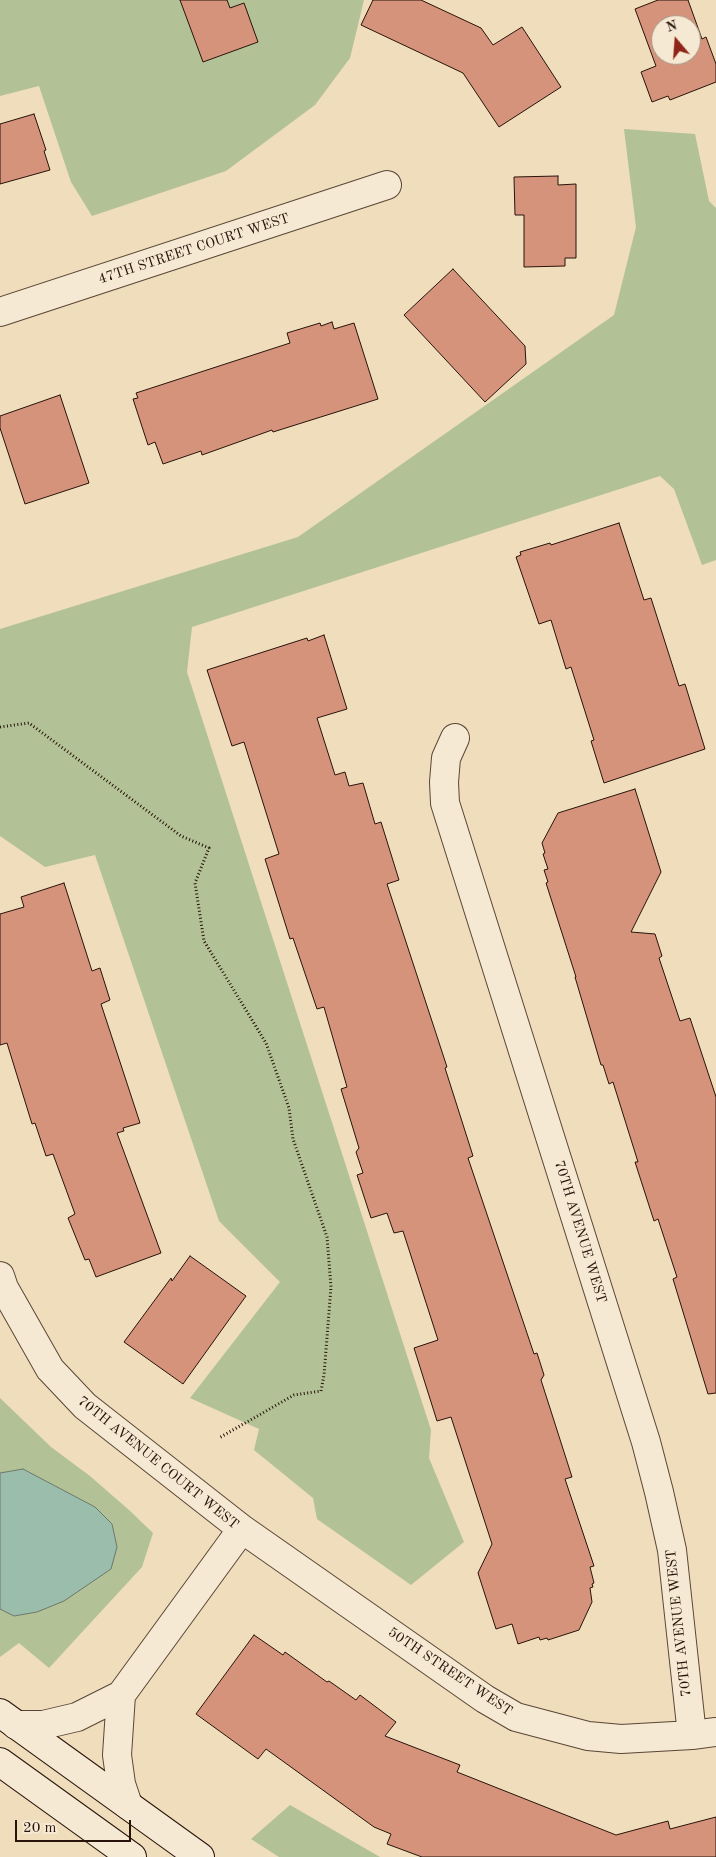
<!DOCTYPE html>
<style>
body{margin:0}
#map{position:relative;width:716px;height:1857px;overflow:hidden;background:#efddbc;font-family:"Old Standard TT",serif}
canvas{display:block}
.north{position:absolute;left:651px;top:15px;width:50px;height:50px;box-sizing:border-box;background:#f5e9d3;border:1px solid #a39383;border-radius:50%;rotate:342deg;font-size:14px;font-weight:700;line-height:20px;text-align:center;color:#28130a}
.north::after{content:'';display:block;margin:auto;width:18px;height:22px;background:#8f2418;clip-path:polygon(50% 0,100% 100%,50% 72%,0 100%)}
.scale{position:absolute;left:15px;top:1820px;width:116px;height:22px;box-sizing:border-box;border:2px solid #28130a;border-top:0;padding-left:6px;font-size:15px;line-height:18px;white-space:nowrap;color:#28130a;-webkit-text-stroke:4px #f5e9d3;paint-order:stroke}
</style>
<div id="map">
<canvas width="716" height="1857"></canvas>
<div class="north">N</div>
<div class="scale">20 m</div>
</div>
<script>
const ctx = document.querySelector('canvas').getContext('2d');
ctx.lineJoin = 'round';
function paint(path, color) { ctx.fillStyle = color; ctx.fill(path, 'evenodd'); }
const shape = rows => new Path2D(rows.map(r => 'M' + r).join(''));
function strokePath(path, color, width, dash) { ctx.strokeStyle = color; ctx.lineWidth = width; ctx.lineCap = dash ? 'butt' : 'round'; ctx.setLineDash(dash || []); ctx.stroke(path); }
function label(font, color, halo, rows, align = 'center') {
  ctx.font = font + ' "Old Standard TT",serif'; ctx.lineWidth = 4.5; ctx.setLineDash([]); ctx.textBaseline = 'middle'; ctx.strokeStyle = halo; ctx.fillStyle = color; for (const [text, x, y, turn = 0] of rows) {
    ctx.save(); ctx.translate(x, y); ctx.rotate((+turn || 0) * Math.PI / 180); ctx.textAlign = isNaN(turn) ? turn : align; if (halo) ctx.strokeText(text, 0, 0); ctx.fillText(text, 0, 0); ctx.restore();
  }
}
paint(shape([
 [0,0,364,0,350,58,315,105,226,171,92,216,71,182,39,86,0,96],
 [624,129,695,134,709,201,716,208,716,560,702,565,674,489,660,476,192,627,187,672,431,1430,429,1458,464,1542,411,1585,317,1519,313,1498,254,1450,259,1429,190,1398,280,1282,219,1221,95,855,45,867,0,836,0,629,298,537,614,315,636,227],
 [0,1398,51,1447,90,1476,129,1510,153,1533,142,1567,49,1668,19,1643,0,1657],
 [290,1805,380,1857,279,1857,251,1839]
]), '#b2c296');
const water = shape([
 [23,1469,95,1507,112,1524,117,1547,111,1569,64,1601,37,1612,14,1616,0,1609,0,1473,23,1469]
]);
paint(water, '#9bbdab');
strokePath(water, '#6d796b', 1);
const building = shape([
 [180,0,227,0,230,8,244,3,258,42,203,62,180,0],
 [373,0,421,0,481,28,493,45,522,27,561,87,499,127,463,73,361,25,373,0],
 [658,0,688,0,702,39,706,37,716,64,716,82,670,100,668,96,652,102,641,72,656,66,635,9,658,0],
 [661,25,691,25,691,55,661,55,661,25],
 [34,114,46,150,44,151,50,170,0,184,0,124,34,114],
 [558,176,558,185,576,184,576,258,565,258,565,266,524,267,524,215,515,215,514,177,558,176],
 [453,269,525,346,526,364,485,402,404,315,453,269],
 [332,322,334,329,354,323,378,399,273,432,272,430,202,455,201,451,163,464,155,442,148,445,133,399,138,398,136,393,290,343,287,333,320,323,321,326,332,322],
 [60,395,89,483,25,504,0,428,0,416,60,395],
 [619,523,644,600,651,598,679,686,685,684,705,749,604,783,591,741,594,740,571,667,566,669,551,620,539,624,516,557,521,555,520,552,550,543,551,545,619,523],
 [324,635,347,709,317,718,335,775,345,772,349,786,363,783,375,824,381,822,399,880,387,884,447,1067,445,1068,473,1156,468,1158,534,1354,537,1353,544,1375,541,1380,572,1477,565,1479,594,1566,590,1567,594,1583,592,1584,593,1587,590,1588,592,1602,579,1630,548,1640,547,1638,540,1640,539,1637,518,1644,512,1624,496,1629,478,1573,492,1544,451,1417,437,1421,414,1348,438,1340,403,1231,394,1233,387,1213,371,1218,357,1175,363,1173,356,1152,359,1148,341,1089,347,1087,324,1007,317,1009,293,938,290,939,265,859,279,854,244,742,232,746,207,670,307,638,308,641,324,635],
 [635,789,661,872,631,932,655,934,662,956,659,958,680,1021,690,1018,716,1097,716,1393,708,1394,673,1279,677,1277,658,1219,654,1221,635,1162,638,1162,613,1082,609,1084,603,1065,601,1065,575,977,576,977,546,883,548,882,544,870,548,869,543,854,545,853,542,843,558,813,635,789],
 [64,883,92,971,100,968,110,1000,101,1004,140,1123,123,1128,124,1131,117,1133,161,1253,96,1277,89,1259,85,1260,68,1218,75,1214,53,1154,46,1156,35,1123,32,1124,7,1043,0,1045,0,914,24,907,21,897,64,883],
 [190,1256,246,1296,183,1384,124,1342,171,1278,172,1281,190,1256],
 [254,1635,283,1655,285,1652,327,1682,329,1681,356,1700,360,1695,396,1722,385,1736,460,1765,457,1772,616,1835,668,1821,670,1829,716,1817,716,1857,422,1857,387,1844,391,1834,374,1827,266,1749,258,1759,196,1714,254,1635]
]);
paint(building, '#d5937b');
strokePath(building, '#28130a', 1);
const minor = shape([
 [0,312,387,185],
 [455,738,446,758,444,782,445,803,646,1442,659,1492,672,1550,692,1735],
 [0,1276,4,1288,50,1369,85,1406,242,1529,121,1695,77,1717,43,1725,16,1725],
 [242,1529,485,1699,516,1717,588,1736,621,1739,692,1735,716,1732],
 [121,1695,117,1755,121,1784,128,1805]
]);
const secondary = shape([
 [0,1713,200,1857],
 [0,1762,132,1857]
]);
strokePath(minor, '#5a4636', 30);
strokePath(secondary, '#28130a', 30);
strokePath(shape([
 [0,727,29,723,181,836,209,848,195,883,204,941,266,1043,289,1108,293,1139,327,1237,331,1287,324,1375,321,1391,294,1395,219,1438]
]), '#28130a', 3, [1, 2.5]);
strokePath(minor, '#f5e9d3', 28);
strokePath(secondary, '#f5e9d3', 28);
label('14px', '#28130a', '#f5e9d3', [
 ["47TH STREET COURT WEST",194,249,-18],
 ["70TH AVENUE WEST",580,1232,73],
 ["70TH AVENUE COURT WEST",158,1463,39],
 ["70TH AVENUE WEST",679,1623,-96],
 ["50TH STREET WEST",450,1672,34]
]);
</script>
